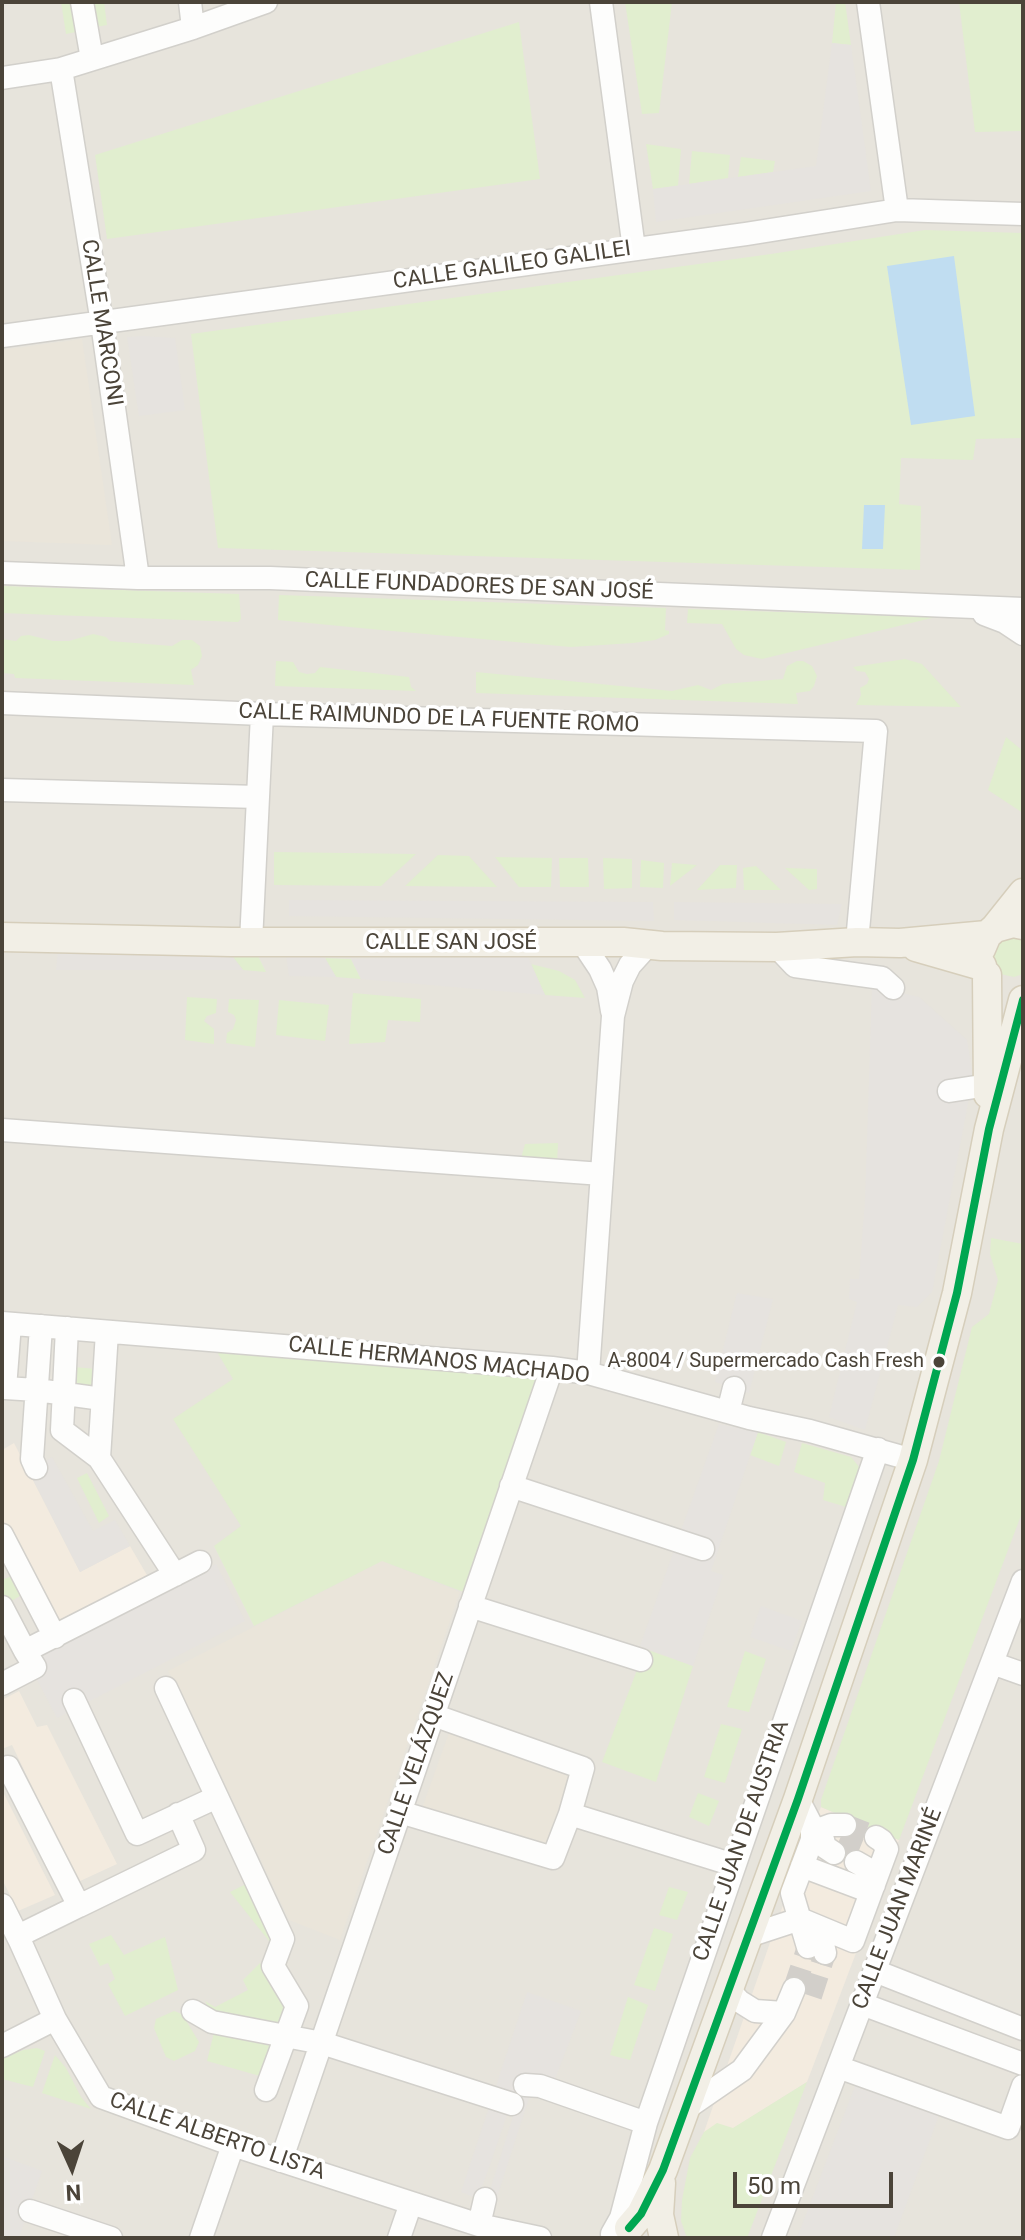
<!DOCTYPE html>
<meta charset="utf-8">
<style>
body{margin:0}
#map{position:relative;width:1025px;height:2240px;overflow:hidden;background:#f4f2ee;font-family:Roboto,sans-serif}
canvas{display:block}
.frame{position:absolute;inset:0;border:4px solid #4b4439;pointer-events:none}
.north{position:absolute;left:32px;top:2128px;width:80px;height:80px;-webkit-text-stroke:6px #fff;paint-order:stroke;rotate:177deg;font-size:22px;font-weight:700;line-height:32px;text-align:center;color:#4b4439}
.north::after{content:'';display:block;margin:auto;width:28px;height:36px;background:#4b4439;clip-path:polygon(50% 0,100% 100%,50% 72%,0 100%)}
.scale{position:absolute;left:733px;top:2172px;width:160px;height:36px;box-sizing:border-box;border:4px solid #4b4439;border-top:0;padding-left:10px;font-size:24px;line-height:28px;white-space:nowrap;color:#4b4439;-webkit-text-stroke:6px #fff;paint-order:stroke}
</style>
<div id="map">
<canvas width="1025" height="2240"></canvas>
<div class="frame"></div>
<div class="north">N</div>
<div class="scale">50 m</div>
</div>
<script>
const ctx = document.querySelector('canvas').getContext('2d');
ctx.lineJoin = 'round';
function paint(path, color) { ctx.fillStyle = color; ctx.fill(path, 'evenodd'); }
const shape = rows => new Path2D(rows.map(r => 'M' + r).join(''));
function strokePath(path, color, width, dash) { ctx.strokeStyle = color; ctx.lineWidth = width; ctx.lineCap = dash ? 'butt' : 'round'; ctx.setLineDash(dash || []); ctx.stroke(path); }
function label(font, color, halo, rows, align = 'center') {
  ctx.font = font + ' Roboto,sans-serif'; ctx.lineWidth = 7; ctx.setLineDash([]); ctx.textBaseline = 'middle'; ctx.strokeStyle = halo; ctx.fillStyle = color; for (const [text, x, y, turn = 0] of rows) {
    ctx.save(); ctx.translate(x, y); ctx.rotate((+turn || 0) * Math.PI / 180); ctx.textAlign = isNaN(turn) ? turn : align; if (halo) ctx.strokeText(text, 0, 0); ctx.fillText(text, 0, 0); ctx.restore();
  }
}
paint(shape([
 [2,2,1023,2,1023,2238,2,2238]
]), '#e7e4dc');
paint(shape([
 [14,1443,80,1572,130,1546,151,1582,96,1610,92,1603,55,1623,2,1518,2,1450],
 [19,1691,37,1727,47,1725,117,1864,78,1882,12,1745,2,1749,2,1700],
 [2,1790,55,1895,18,1911,2,1879],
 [821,1807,899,1840,807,2082,732,2129,704,2132,796,1868]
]), '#f3ebdf');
paint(shape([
 [82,339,112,545,2,541,2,350],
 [382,1561,460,1592,340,1940,289,1920,193,1716,168,1671],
 [451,1727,576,1769,546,1853,420,1814]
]), '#eae5da');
paint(shape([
 [61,2,72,2,76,32,66,34],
 [92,2,104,2,107,25,96,27],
 [625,2,672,2,659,113,642,114],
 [836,2,845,2,851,45,832,43],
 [959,2,1023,2,1023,131,975,132],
 [519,22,540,179,107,239,95,155],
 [646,144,681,149,678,186,653,189],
 [692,151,730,155,728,178,689,184],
 [741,157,775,161,773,172,738,177],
 [925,230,1023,233,1023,438,976,439,973,460,901,458,899,504,921,506,920,570,218,548,191,334,771,254],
 [2,586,239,594,241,619,238,622,2,613],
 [279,595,666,608,665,630,669,631,669,634,655,640,633,643,571,647,381,630,278,620],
 [688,609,936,617,762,659,744,655,736,649,722,624,687,623],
 [93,634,106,637,110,641,172,646,182,640,192,640,200,646,202,656,198,665,191,670,194,685,15,678,14,674,2,673,2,639,16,641,21,636,29,635,53,641,69,641],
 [905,659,922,664,961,707,856,705,861,695,860,688,867,684,869,679,865,672,857,671,853,667],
 [276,661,293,662,299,672,307,674,315,673,320,667,409,677,411,687,416,691,275,686],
 [797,661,803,661,812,666,817,676,814,686,810,691,796,693,798,704,476,693,476,672,672,691,698,685,711,690,723,684,783,679,787,666],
 [1006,737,1023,751,1023,813,988,790],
 [274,852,416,854,381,886,274,885],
 [438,855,469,856,497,887,405,886],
 [495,857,552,858,551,887,519,887],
 [559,858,588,858,589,887,560,887],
 [603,858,632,859,632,888,604,889],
 [641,860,664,863,663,888,640,887],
 [672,863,697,865,670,886],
 [720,865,737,865,736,888,697,890],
 [756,866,781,890,744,890,743,868],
 [785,868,817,869,817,889,809,890],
 [1023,934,1023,974,1014,977,1000,974,994,969,989,947,993,940],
 [258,956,266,972,243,970,233,957],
 [325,958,351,959,361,979,336,977],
 [531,964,559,971,575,980,585,998,545,995],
 [353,993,421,999,420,1022,388,1020,385,1042,349,1044],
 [187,997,217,999,216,1013,207,1016,204,1021,214,1029,214,1044,185,1040],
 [229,999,259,1000,255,1047,226,1043,227,1033,233,1029,236,1020,234,1015,228,1012],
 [279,1000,329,1005,325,1041,276,1035],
 [558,1143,557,1163,520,1162,525,1144],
 [991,1238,1023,1244,1023,1510,899,1840,821,1807,821,1800,939,1461,972,1327,989,1314,998,1280,990,1254],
 [210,1340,552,1368,474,1596,382,1561,254,1626,214,1546,241,1526,173,1419,233,1379],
 [73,1367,97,1369,95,1390,71,1390],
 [758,1432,786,1442,779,1466,750,1455],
 [802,1443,851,1457,860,1468,850,1510,843,1506,823,1500,825,1483,794,1472],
 [87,1473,109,1516,99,1523,77,1478],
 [14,1575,25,1593,8,1603,2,1590,2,1580],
 [645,1649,693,1666,656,1782,602,1762],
 [745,1651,766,1659,749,1712,727,1707],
 [721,1724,742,1729,725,1783,704,1777],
 [698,1793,719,1801,709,1826,689,1817],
 [250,1882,273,1937,273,1946,230,1892],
 [669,1887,688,1892,677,1920,659,1915],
 [654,1928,673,1934,655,1991,634,1985],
 [111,1935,124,1955,165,1937,178,1990,125,2016,108,1984,115,1979,108,1963,100,1966,89,1944],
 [260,1963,287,2003,279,2026,212,2014,205,2001,215,2007,248,1990,243,1980],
 [628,1997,648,2005,630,2060,610,2055],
 [174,2011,182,2014,199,2042,195,2051,174,2061,166,2057,154,2028,156,2019],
 [215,2028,271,2043,260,2076,207,2061],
 [37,2048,45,2051,33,2087,2,2079,2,2059,23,2050],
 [55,2055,66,2068,81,2097,91,2109,42,2093],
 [807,2082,747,2238,687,2238,681,2221,682,2200,690,2158,704,2132,717,2123,733,2128]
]), '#e1eecf');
paint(shape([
 [832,43,851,45,871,191,656,222,653,189,816,166],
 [143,336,175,338,185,410,139,416,127,337],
 [289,900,653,902,654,921,289,916],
 [674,902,842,904,837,925,674,920],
 [58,950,233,957,243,970,56,970],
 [286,955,325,958,336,977,289,976],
 [528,957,545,995,361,979,351,959],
 [872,986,919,997,967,1040,973,1077,932,1292,917,1307,898,1305,865,1430,829,1417,857,1302,849,1299,850,1279,859,1279,865,1200],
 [737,1293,773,1299,749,1393,715,1382],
 [719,1424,758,1432,711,1571,723,1575,693,1666,640,1646],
 [52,1457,93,1531,115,1520,130,1546,80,1572,29,1472],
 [216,1564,245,1621,57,1718,28,1662],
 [761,1606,802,1621,791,1651,750,1637],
 [527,1992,581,2011,554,2082,521,2075,478,2199,461,2192],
 [857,2081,940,2112,894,2238,797,2238],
 [520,2094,530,2095,495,2203,487,2200],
 [2,2156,42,2171,19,2238,2,2238]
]), '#e6e3df');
paint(shape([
 [954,256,975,416,911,425,887,266],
 [864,505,885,505,883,549,862,549]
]), '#c0ddf1');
strokePath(shape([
 [845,1825,876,1837],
 [839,1841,861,1850],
 [794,1989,808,1947],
 [811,1996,825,1953]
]), '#d2cfca', 22, [22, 11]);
const minor = shape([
 [82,2,92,59],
 [190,2,193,28],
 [601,2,634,249],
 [868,2,897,210],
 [61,69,102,323,138,578],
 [2,78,61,69,193,28,266,2],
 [2,336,746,234,897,210,1023,214],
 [2,573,138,578,270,578,1023,609],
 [984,614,1005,622,1023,634],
 [2,703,262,714,876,731,857,942],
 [2,790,258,797],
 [251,942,262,714],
 [582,942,600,969,608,987,612,1011],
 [777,947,795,966,882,978,893,988],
 [949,1091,988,1085],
 [2,1130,602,1174],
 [2,1323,552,1368,588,1373,749,1418,810,1431,913,1460],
 [10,1324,5,1388,37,1390,102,1399],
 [67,1328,62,1430,99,1458],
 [107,1332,99,1458,175,1575],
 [588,1373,613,1016,622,981,630,965,649,944],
 [728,1412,734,1388],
 [36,1468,32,1459,41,1326],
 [511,1486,703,1549],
 [2,1535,55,1637],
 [470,1606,641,1660],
 [2,1607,25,1651,200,1562],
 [992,1663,1023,1674],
 [2,1684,35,1667,25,1651],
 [74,1700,137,1834,217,1797,166,1688],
 [8,1767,79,1906,18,1936],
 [217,1797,283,1939,273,1966,297,2006,266,2090],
 [798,1799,812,1826,812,1840,792,1893,808,1947],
 [400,1812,553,1858,570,1814,583,1768,433,1715],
 [570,1814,734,1865],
 [812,1826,820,1829,831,1825,845,1825],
 [820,1829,825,1847,834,1853],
 [856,1862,870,1870,874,1885],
 [802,1866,871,1892],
 [2,1905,20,1941,55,2019,101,2097,233,2145,479,2225,540,2238],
 [79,1906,194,1850,178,1814],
 [819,1927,825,1953],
 [748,1936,800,1919,853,1941,887,1849,882,1841,876,1837],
 [875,1971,1023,2029],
 [729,1990,739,2001,755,2011,784,2013],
 [862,2004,1023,2064],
 [193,2011,212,2022,322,2043,512,2104],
 [2,2046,55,2019],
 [838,2067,1008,2128,1023,2086],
 [525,2085,540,2086,646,2123],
 [684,2110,742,2070,784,2013,794,1989],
 [281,2161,552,1368],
 [30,2211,111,2238],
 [479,2225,485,2199],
 [612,2234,621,2218,646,2123,878,1449],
 [201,2238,233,2145],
 [399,2238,411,2203],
 [773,2238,1023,1581]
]);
const major = shape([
 [995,928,1023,893],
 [2,937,231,942,623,942,662,946,777,947,857,942,900,943,987,935],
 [916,947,982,966],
 [981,949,987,935,995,928,1013,923,1023,925],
 [987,975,988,1094],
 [661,2183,659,2215,664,2238],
 [629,2228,641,2214,663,2170,798,1799,913,1460,957,1293,989,1129,1023,1000]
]);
strokePath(minor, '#d2d0cb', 25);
strokePath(major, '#d6cebb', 31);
strokePath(minor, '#fdfdfc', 22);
strokePath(major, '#f2efe6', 28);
strokePath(shape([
 [629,2228,641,2214,663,2170,798,1799,913,1460,957,1293,989,1129,1023,1000]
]), '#00a651', 8);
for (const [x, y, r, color] of [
 [939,1362,7,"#4b4439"]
]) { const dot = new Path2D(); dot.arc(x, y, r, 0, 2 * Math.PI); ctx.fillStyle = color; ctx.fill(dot); strokePath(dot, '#fff', 3); }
label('20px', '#4b4439', '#fff', [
 ["A-8004 / Supermercado Cash Fresh",924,1362]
], 'right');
label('22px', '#4b4439', '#fff', [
 ["CALLE GALILEO GALILEI",512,266,-8],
 ["CALLE MARCONI",101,323,81],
 ["CALLE FUNDADORES DE SAN JOSÉ",479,587,2],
 ["CALLE RAIMUNDO DE LA FUENTE ROMO",439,719,2],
 ["CALLE SAN JOSÉ",451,943],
 ["CALLE HERMANOS MACHADO",439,1361,6],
 ["CALLE VELÁZQUEZ",417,1764,-71],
 ["CALLE JUAN DE AUSTRIA",742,1841,-71],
 ["CALLE JUAN MARINÉ",898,1909,-69],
 ["CALLE ALBERTO LISTA",217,2137,19]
]);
</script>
